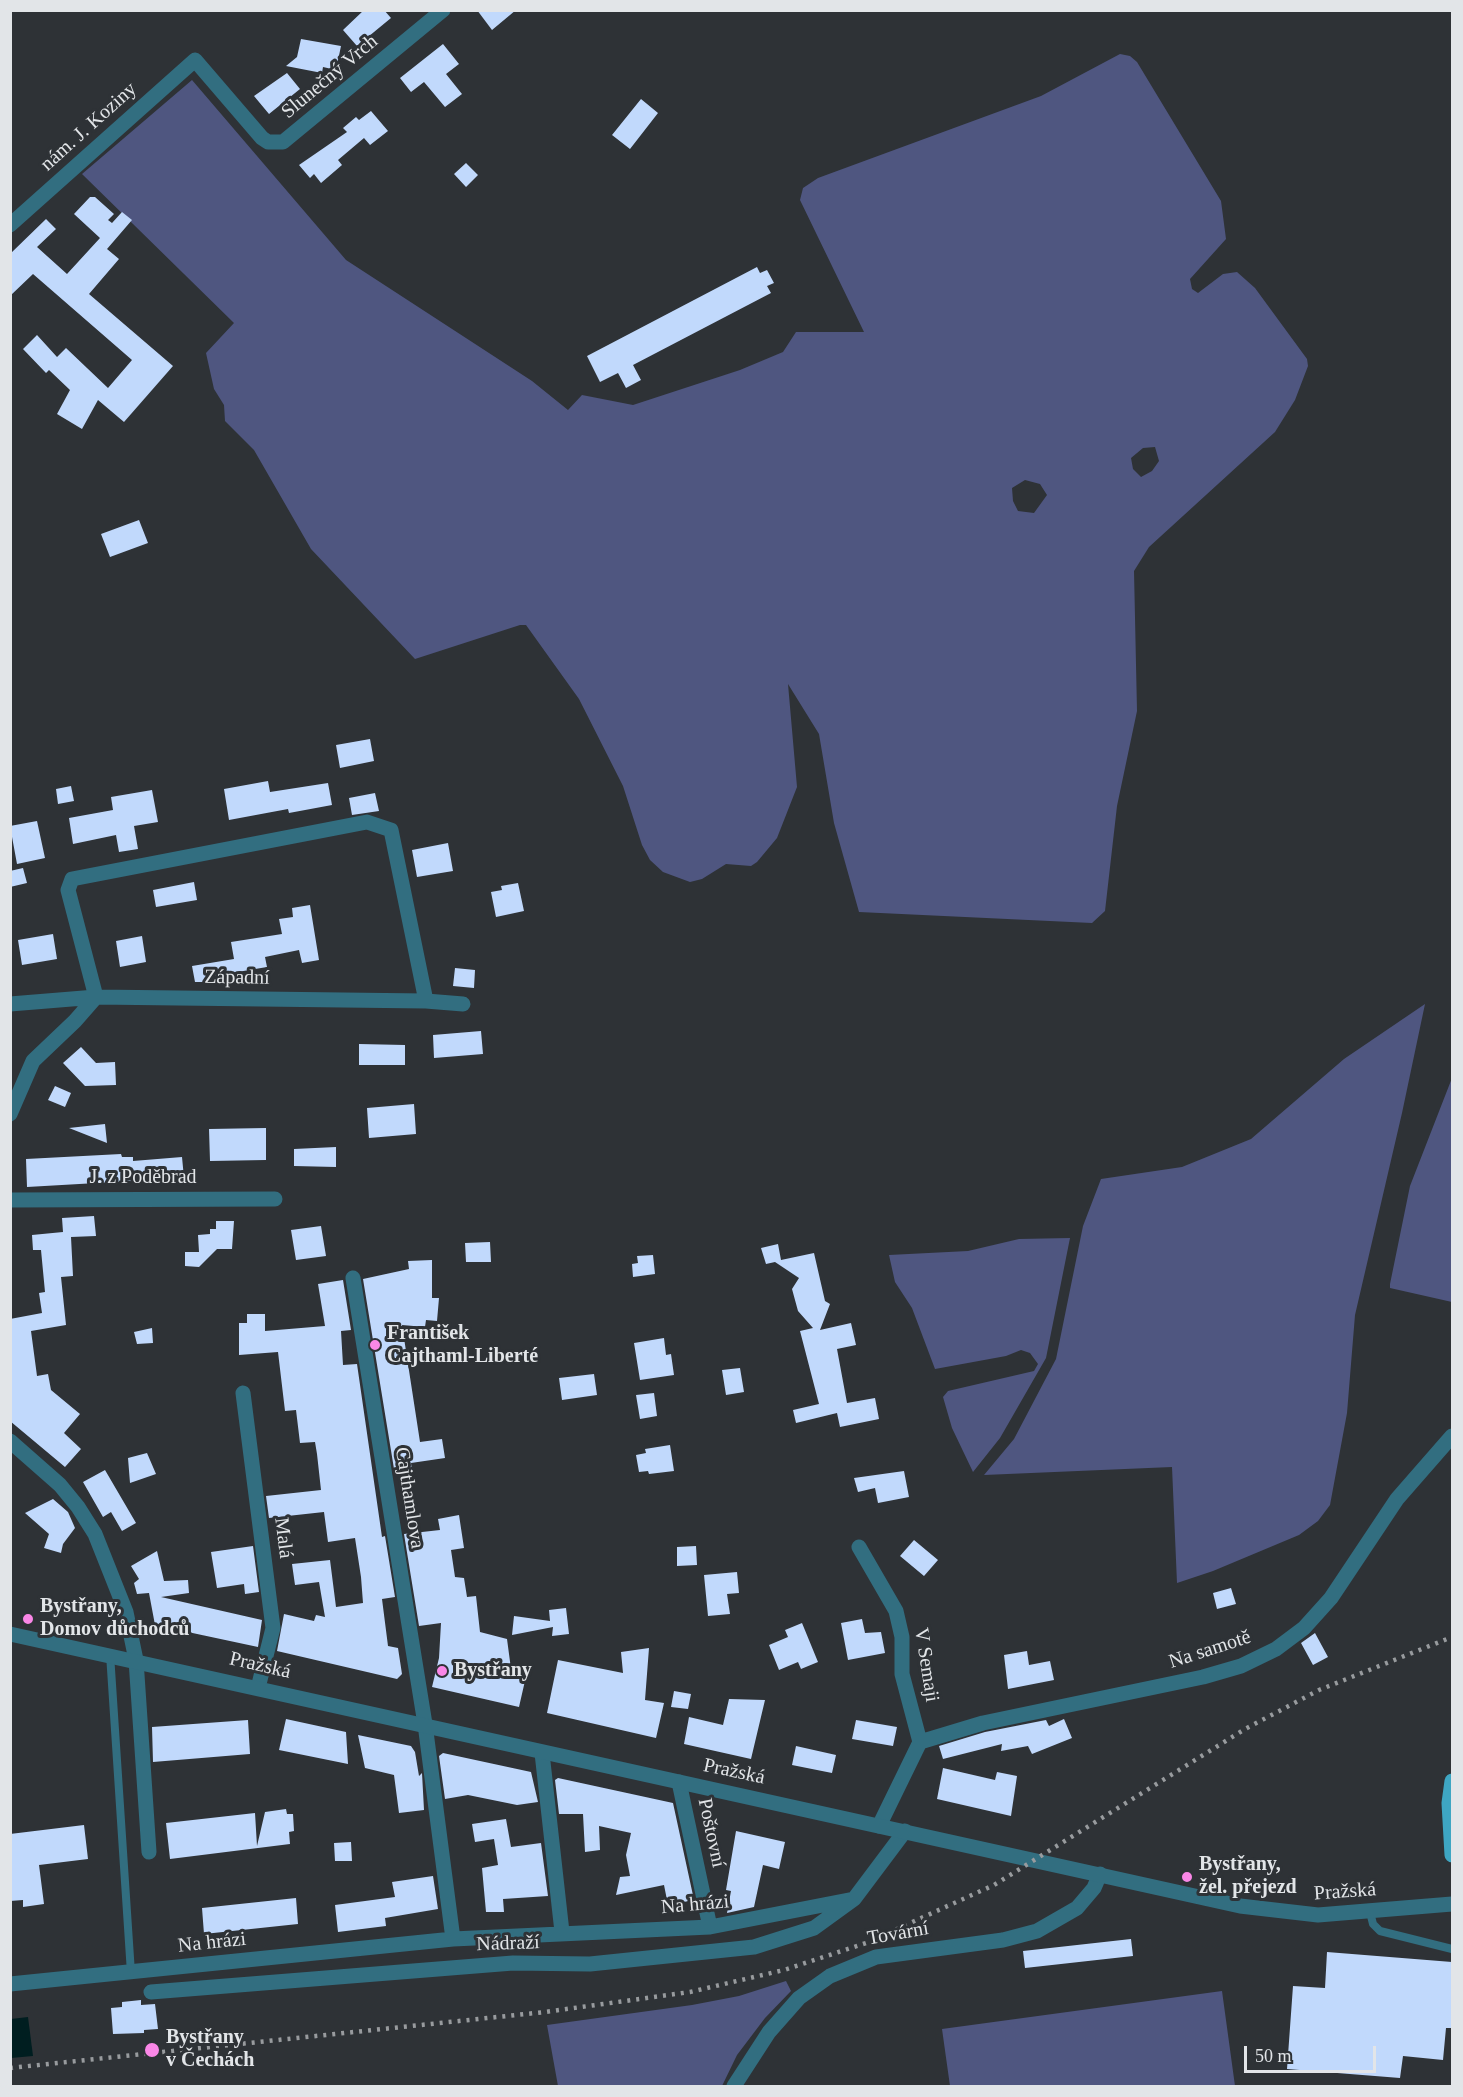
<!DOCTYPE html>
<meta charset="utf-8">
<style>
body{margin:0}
#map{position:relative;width:1463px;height:2097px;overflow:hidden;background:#2e3236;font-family:Georgia,serif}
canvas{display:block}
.frame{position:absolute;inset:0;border:12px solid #e2e5e8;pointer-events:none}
.scale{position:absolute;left:1244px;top:2046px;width:132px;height:27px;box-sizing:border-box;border:3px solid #e2e5e8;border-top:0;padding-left:8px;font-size:18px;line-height:21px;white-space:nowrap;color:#e2e5e8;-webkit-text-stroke:4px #2e3236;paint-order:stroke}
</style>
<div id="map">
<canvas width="1463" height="2097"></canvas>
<div class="frame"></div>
<div class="scale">50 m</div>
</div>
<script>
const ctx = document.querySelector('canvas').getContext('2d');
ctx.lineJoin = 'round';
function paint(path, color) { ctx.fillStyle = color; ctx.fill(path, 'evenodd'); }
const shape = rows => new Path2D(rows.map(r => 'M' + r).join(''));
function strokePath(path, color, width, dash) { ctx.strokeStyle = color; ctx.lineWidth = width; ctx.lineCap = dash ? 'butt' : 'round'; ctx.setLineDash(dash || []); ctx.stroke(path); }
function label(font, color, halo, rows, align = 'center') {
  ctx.font = font + ' Georgia,serif'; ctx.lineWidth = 6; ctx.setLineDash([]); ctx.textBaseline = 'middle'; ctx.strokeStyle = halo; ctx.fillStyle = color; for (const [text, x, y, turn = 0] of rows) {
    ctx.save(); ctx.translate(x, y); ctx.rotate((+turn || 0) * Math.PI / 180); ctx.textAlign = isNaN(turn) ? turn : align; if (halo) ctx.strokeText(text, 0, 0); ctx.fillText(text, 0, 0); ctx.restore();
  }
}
paint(shape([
 [1120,54,1130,56,1137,62,1221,201,1226,239,1190,279,1192,289,1198,293,1223,274,1237,272,1255,288,1307,359,1308,366,1295,400,1275,432,1149,547,1134,571,1137,711,1117,806,1105,911,1092,923,859,912,834,823,819,734,788,684,797,787,777,838,757,862,751,866,726,864,702,879,690,882,663,872,650,860,642,845,623,786,579,699,526,625,520,625,415,659,311,549,254,450,225,421,224,405,214,389,206,353,234,323,82,174,192,80,346,260,532,381,568,410,582,395,633,405,740,370,783,352,796,332,864,332,800,200,803,188,818,178,1041,96],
 [1155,447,1159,461,1152,471,1141,477,1133,469,1131,458,1143,448],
 [1025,480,1040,484,1047,495,1034,513,1018,511,1013,501,1012,488],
 [1425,1004,1402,1113,1355,1315,1347,1413,1330,1505,1318,1521,1299,1535,1213,1571,1177,1583,1172,1467,984,1475,1014,1439,1056,1359,1083,1226,1101,1179,1182,1167,1251,1139,1344,1059],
 [1452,1078,1452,1302,1390,1288,1390,1284,1410,1186],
 [1070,1238,1046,1358,1000,1438,973,1472,952,1428,943,1397,948,1391,1034,1371,1038,1364,1030,1353,1021,1350,1006,1356,935,1369,912,1308,895,1282,889,1255,968,1251,1019,1239],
 [786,1981,791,1991,765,2018,737,2055,722,2086,558,2086,547,2025,692,2005,739,1996],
 [1222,1991,1235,2086,950,2086,942,2029]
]), '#4f5680');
paint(shape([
 [28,2017,33,2056,11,2058,11,2019]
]), '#001e20');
paint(shape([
 [364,10,384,10,391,18,357,46,343,30],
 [477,10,516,10,492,30],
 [301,39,341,46,336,70,323,67,322,73,286,66,297,57],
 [443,44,459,64,446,74,462,94,445,107,424,82,411,92,400,78],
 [287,73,300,89,269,114,254,96],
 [641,99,658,113,630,149,612,135],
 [371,111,388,131,370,145,364,138,338,160,342,165,321,183,314,174,310,178,299,165,347,132,343,128,356,117,359,120],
 [466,163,478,175,466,187,454,174],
 [90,197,95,197,114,214,108,220,112,223,122,212,132,220,107,249,119,259,89,294,173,366,124,422,98,400,82,429,57,414,70,390,49,370,46,373,23,349,37,335,57,357,66,348,108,388,132,360,33,274,10,296,10,254,46,219,56,229,37,247,67,274,100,238,74,214],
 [757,267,760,273,767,270,774,283,767,286,771,293,633,365,641,380,626,388,618,373,600,382,587,356],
 [139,520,148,543,110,557,101,534],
 [370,739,374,761,340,768,336,745],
 [268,781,270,792,328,783,332,805,289,813,288,809,229,820,224,789],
 [71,786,74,801,58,804,56,789],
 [152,790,158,822,134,826,138,849,119,852,116,835,73,844,69,818,113,810,111,797],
 [375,793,379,811,352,815,349,798],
 [37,821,45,858,17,864,10,826],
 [448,843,453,871,417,877,412,850],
 [23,868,27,883,10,887,10,871],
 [194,882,197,900,156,907,153,890],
 [518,883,524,911,496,917,491,892,502,890,501,886],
 [310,905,319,960,302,963,299,950,265,957,267,967,214,976,215,982,195,982,192,966,234,959,231,942,282,934,279,919,293,917,292,908],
 [53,934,57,959,22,965,18,940],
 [142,936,146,962,120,967,116,941],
 [455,968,475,970,474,988,453,986],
 [481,1031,483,1054,434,1058,433,1035],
 [359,1044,405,1045,405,1065,359,1065],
 [81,1047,96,1063,115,1062,116,1085,85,1086,63,1063],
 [55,1086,71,1093,65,1107,48,1100],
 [414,1104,416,1134,369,1138,367,1108],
 [105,1124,107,1143,69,1128],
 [266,1128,266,1160,210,1161,209,1129],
 [336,1147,336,1167,294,1166,294,1149],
 [121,1154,122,1157,133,1157,133,1161,182,1157,184,1178,27,1187,26,1159],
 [94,1216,96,1236,71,1237,73,1276,61,1277,66,1325,31,1331,37,1376,48,1374,51,1390,80,1414,64,1433,81,1449,65,1467,10,1421,10,1319,42,1313,39,1293,45,1292,41,1250,33,1250,32,1235,63,1232,62,1218],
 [216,1221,234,1221,232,1249,217,1249,199,1267,185,1266,185,1252,199,1252,198,1235,210,1234,210,1229,216,1229],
 [321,1226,326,1256,296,1260,291,1230],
 [490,1242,491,1262,466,1262,465,1243],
 [778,1244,781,1260,814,1253,825,1301,830,1304,820,1330,851,1323,856,1345,837,1349,847,1403,875,1398,879,1419,840,1427,837,1413,796,1423,793,1410,819,1404,800,1331,813,1328,798,1311,792,1289,799,1278,775,1262,766,1264,761,1248],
 [653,1255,655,1274,633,1277,632,1264,638,1263,637,1256],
 [432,1260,432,1298,439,1298,437,1321,426,1320,425,1327,402,1325,420,1442,442,1439,445,1458,411,1463,412,1472,395,1475,363,1279,409,1269,408,1261],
 [343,1280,351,1330,341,1331,343,1365,357,1364,382,1537,385,1536,395,1597,382,1599,388,1646,398,1648,402,1674,397,1679,277,1651,284,1614,314,1621,316,1615,325,1617,319,1582,295,1585,292,1564,330,1560,336,1607,363,1603,361,1577,355,1538,328,1542,324,1512,269,1518,266,1496,321,1490,317,1454,315,1442,300,1443,296,1410,285,1411,278,1352,239,1355,239,1323,247,1323,247,1314,265,1314,265,1331,325,1326,318,1284],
 [152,1328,153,1343,137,1344,134,1332],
 [664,1338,666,1355,671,1354,674,1375,640,1380,634,1343],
 [740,1368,744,1392,726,1395,722,1370],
 [594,1374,597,1395,562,1400,559,1378],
 [654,1393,657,1416,640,1419,636,1395],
 [670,1445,674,1471,649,1474,648,1471,639,1472,636,1455,646,1453,645,1449],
 [147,1453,156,1474,130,1483,128,1458],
 [105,1470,136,1523,122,1531,111,1512,103,1517,83,1482],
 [904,1471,909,1497,878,1503,875,1488,858,1492,854,1478],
 [53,1499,68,1512,75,1528,63,1544,61,1553,44,1548,49,1534,25,1513],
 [459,1515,464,1548,451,1550,455,1577,464,1578,467,1597,476,1596,480,1632,507,1639,511,1669,527,1672,519,1707,432,1687,439,1658,441,1623,419,1626,404,1534,440,1530,438,1519],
 [914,1540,938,1560,924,1576,900,1556],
 [253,1546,259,1592,245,1594,244,1584,217,1588,211,1552],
 [696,1546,697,1565,677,1566,677,1547],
 [157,1551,164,1581,188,1580,189,1593,161,1597,262,1620,258,1647,155,1625,149,1593,137,1594,134,1583,139,1579,131,1566],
 [737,1572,739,1593,727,1594,730,1614,708,1616,704,1575],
 [1231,1588,1236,1604,1217,1609,1213,1593],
 [566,1608,569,1634,552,1636,553,1627,512,1635,514,1616,550,1621,549,1610],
 [862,1619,865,1633,881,1632,885,1653,848,1660,841,1623],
 [802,1623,818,1662,801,1669,798,1662,779,1670,769,1645,788,1637,785,1630],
 [1315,1633,1328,1657,1313,1665,1301,1643],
 [649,1648,645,1700,664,1703,656,1738,547,1713,558,1660,623,1673,621,1652],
 [1027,1651,1029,1665,1050,1661,1054,1680,1008,1689,1004,1655],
 [674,1691,691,1694,688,1709,671,1707],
 [729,1699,765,1700,751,1759,684,1744,689,1717,723,1725],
 [286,1719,346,1732,348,1764,279,1750],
 [1064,1719,1072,1738,1032,1754,1028,1746,1001,1751,1002,1744,943,1759,939,1746,985,1732,1046,1720,1049,1726],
 [248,1720,250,1754,153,1762,152,1727],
 [856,1720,897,1727,893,1746,852,1739],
 [358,1735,411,1746,415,1752,419,1776,422,1773,424,1810,399,1813,394,1775,365,1768],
 [796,1746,836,1755,832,1773,792,1765],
 [443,1753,531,1772,538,1802,517,1805,468,1795,445,1799,439,1756],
 [943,1768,995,1780,997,1772,1017,1776,1011,1816,937,1799],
 [558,1778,673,1803,694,1900,668,1905,664,1885,616,1895,620,1877,630,1876,626,1855,631,1833,599,1826,600,1850,585,1852,583,1814,559,1814,555,1780],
 [286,1809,287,1814,293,1814,294,1831,289,1832,290,1844,170,1859,166,1823,255,1813,257,1846,265,1812],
 [506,1819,511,1847,541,1843,548,1896,503,1899,504,1912,486,1912,482,1868,498,1865,494,1839,475,1842,472,1824],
 [84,1825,88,1859,39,1865,44,1904,23,1907,23,1900,10,1901,10,1834],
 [736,1831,785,1842,779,1869,763,1865,754,1907,727,1913,731,1891,726,1890],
 [351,1842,352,1861,335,1861,334,1843],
 [433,1876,438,1909,385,1918,386,1926,338,1932,335,1905,395,1897,392,1882],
 [296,1898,298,1924,204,1934,202,1908],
 [1131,1939,1133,1956,1025,1968,1023,1951],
 [1327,1952,1452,1962,1452,2028,1446,2028,1443,2060,1403,2056,1400,2078,1287,2069,1293,1986,1325,1988],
 [141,2000,141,2005,155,2004,158,2029,144,2030,144,2033,113,2034,111,2008,122,2007,122,2002]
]), '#c1d9fc');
strokePath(shape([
 [110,1654,131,1973],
 [1370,1912,1373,1924,1380,1931,1452,1949]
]), '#326e80', 8);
strokePath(shape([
 [10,225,195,60,262,138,268,142,283,142,443,10],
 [10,1004,96,997,426,1001,463,1004],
 [10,1114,33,1061,75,1021,96,997,68,890,72,879,367,822,391,830,426,1001],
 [10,1200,275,1199],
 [353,1278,425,1724,453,1939],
 [243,1393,273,1628,258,1688],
 [10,1441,60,1485,78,1507,95,1534,126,1612,136,1660,149,1852],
 [859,1547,896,1611,902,1637,902,1674,920,1742,879,1826],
 [920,1742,983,1723,1203,1677,1241,1666,1276,1649,1304,1628,1331,1598,1397,1499,1452,1436],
 [542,1753,562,1932],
 [679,1782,710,1927],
 [10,1984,453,1939,710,1927,854,1899],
 [151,1992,513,1963,590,1964,754,1947,814,1928,854,1899,905,1831],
 [734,2086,769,2032,799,1998,830,1976,876,1957,1003,1940,1037,1931,1077,1908,1094,1888,1100,1874]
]), '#326e80', 15);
strokePath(shape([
 [10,1634,1240,1906,1318,1915,1452,1904]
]), '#326e80', 15);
strokePath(shape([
 [1452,1781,1449,1803,1452,1855]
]), '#3ea6c3', 15);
strokePath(shape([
 [10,2068,545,2012,690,1992,784,1970,866,1943,994,1885,1245,1729,1319,1690,1452,1637]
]), '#989b9e', 4.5, [3, 6]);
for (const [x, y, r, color] of [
 [375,1345,6,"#fa87e7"],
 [28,1619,6,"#fa87e7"],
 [442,1671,6,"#fa87e7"],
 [1187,1877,6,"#fa87e7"],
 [152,2050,8,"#fa87e7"]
]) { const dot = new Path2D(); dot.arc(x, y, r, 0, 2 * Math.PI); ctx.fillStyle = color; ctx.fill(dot); strokePath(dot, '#2e3236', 2); }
label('20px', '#e2e5e8', '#2e3236', [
 ["Slunečný Vrch",330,77,-40],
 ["nám. J. Koziny",89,127,-42],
 ["Západní",237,978,1],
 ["J. z Poděbrad",143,1178],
 ["Cajthamlova",409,1498,81],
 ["Malá",283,1538,83],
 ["Na samotě",1210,1650,-18],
 ["V Semaji",926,1665,81],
 ["Pražská",260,1666,13],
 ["Pražská",734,1772,12],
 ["Poštovní",711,1833,78],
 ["Pražská",1345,1892,-4],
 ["Na hrázi",695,1905,-5],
 ["Tovární",898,1934,-10],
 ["Na hrázi",212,1943,-6],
 ["Nádraží",508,1944,-2]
]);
label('bold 20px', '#e2e5e8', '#2e3236', [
 ["František",387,1334],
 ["Cajthaml-Liberté",387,1357],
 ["Bystřany,",40,1607],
 ["Domov důchodců",40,1630],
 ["Bystřany",454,1671],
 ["Bystřany,",1199,1865],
 ["žel. přejezd",1199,1888],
 ["Bystřany",166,2038],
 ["v Čechách",166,2061]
], 'left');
</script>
